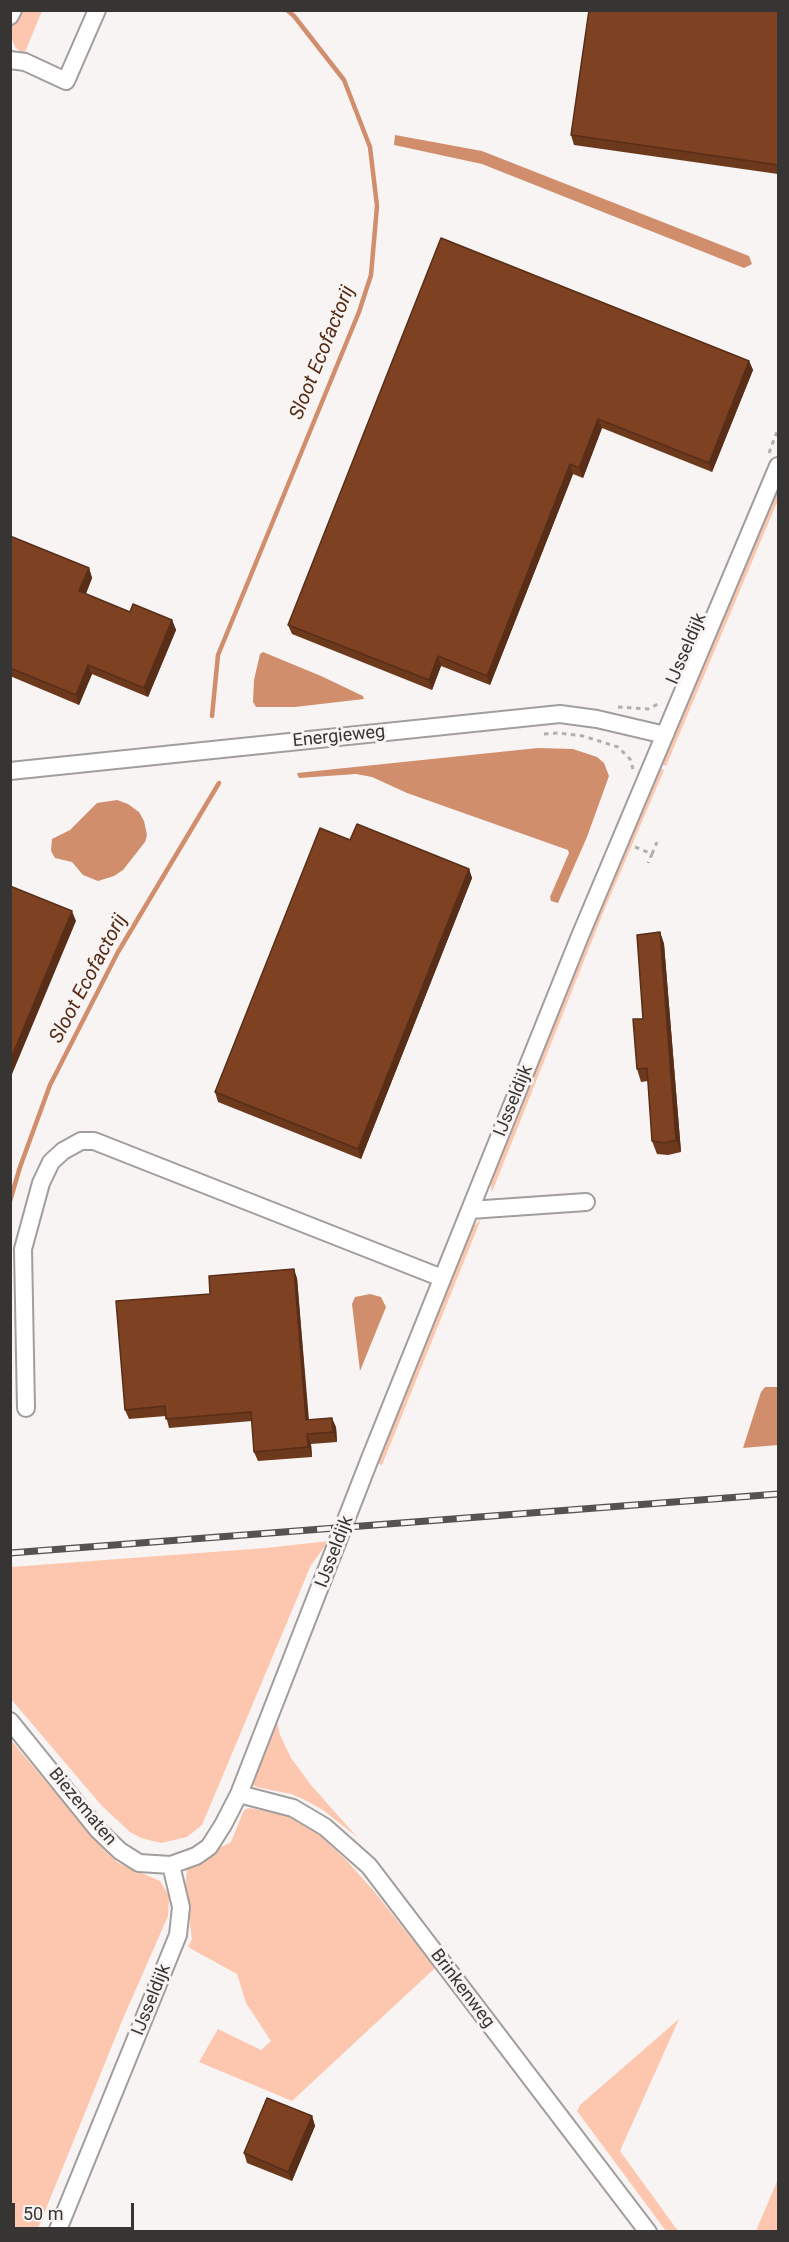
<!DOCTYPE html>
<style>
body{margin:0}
#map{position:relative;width:789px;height:2242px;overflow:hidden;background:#f8f4f3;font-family:Roboto,sans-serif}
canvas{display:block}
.frame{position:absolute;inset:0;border:12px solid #363534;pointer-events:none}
.scale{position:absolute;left:12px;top:2203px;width:122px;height:27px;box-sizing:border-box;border:3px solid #363534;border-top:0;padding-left:8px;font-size:18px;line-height:21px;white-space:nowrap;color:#363534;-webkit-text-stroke:4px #f8f4f3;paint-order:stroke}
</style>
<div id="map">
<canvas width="789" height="2242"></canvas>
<div class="frame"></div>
<div class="scale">50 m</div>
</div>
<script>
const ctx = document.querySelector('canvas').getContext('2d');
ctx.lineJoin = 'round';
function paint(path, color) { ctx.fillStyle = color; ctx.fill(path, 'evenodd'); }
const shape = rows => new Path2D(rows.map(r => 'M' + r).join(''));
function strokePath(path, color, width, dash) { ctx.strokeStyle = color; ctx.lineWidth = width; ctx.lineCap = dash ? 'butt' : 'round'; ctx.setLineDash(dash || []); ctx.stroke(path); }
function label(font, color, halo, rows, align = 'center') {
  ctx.font = font + ' Roboto,sans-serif'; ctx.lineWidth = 6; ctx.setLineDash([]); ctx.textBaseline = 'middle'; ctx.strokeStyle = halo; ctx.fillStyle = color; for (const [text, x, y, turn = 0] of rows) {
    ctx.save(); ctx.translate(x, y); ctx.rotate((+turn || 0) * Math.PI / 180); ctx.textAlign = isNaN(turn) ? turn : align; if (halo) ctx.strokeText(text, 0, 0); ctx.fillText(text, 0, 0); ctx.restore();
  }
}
paint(shape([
 [16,11,42,11,25,52,22,53,15,47,11,37,11,24],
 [778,487,778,500,666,766,661,764],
 [660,768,664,770,603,913,492,1192,490,1181,607,890],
 [481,1219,382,1465,377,1463,442,1278,473,1227],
 [329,1541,311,1565,202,1825,187,1837,161,1843,141,1838,130,1832,101,1805,11,1699,11,1567,266,1548],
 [276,1717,280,1735,291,1758,311,1785,357,1837,323,1810,305,1800,291,1794,256,1787,249,1781],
 [10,1739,104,1850,118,1863,160,1881,169,1896,168,1916,122,2021,37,2231,11,2231],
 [249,1808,284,1814,312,1828,347,1861,373,1890,435,1968,292,2101,199,2062,218,2029,261,2050,271,2041,246,2003,237,1974,188,1947,192,1939,185,1888,187,1870,196,1860,231,1842,244,1810],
 [679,2019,620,2151,678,2231,666,2231,577,2111,580,2105],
 [778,2179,778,2231,756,2231]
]), '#fcc7ae');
paint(shape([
 [395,135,482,151,749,256,752,264,744,268,482,164,394,145],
 [263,652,321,676,363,696,364,699,295,707,256,707,253,702,254,680,260,654],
 [538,748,573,749,597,757,604,763,609,776,587,837,558,903,551,901,550,897,569,853,568,850,407,793,372,777,356,774,299,778,297,773],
 [117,800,128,804,139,812,144,821,147,835,145,842,123,870,114,876,98,881,83,875,72,862,55,858,51,851,52,839,70,830,97,803],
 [370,1294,381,1297,386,1307,360,1371,352,1304,355,1297],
 [765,1387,778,1387,778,1445,743,1448,761,1392]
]), '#d18e6d');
strokePath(shape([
 [212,716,218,655,359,312,371,275,377,206,370,147,344,80,294,16,287,10],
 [10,1201,20,1167,50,1085,118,952,219,783]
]), '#d18e6d', 4.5);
const minor = shape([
 [10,16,13,10],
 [10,60,25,62,66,81,97,10],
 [10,771,560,714,597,719,665,735],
 [470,1210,586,1202],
 [26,1408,23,1249,41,1183,51,1162,63,1151,81,1141,94,1141,442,1278],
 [10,1721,98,1830,120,1851,139,1863,171,1865,196,1856,209,1847,223,1825,239,1794,369,1461,580,936,778,466],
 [239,1794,293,1808,325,1827,369,1866,648,2232],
 [57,2232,178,1935,181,1907,171,1865]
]);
strokePath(minor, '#a19e9d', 20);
strokePath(shape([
 [769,453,778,429],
 [618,707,648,709,660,703],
 [544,734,559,733,583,736,618,747,630,759,633,769],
 [635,847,652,854,648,863],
 [652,854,657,842]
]), '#b2afae', 3, [4.5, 4.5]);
strokePath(minor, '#fff', 16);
const rail = shape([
 [10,1553,778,1494]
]);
strokePath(rail, '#555352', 7);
strokePath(rail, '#f8f4f3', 4.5, [14]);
paint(shape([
 [778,10,778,174,574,145,571,135],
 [441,238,749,361,753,370,712,472,602,428,583,478,573,474,490,685,441,666,432,690,292,634,288,625],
 [10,536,89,568,92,578,86,594,130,612,172,620,176,630,148,697,92,674,79,705,10,676],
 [469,869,472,878,361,1159,218,1102,215,1092],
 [660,932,664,944,681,1152,668,1155,657,1154,652,1141,648,1081,641,1082,637,1069,643,1019],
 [297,1278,309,1420,336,1427,337,1442,311,1444,312,1457,258,1461,254,1452,252,1421,169,1428,166,1416,129,1419,125,1410,210,1294],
 [312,2116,315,2126,292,2181,247,2163,244,2153]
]), '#6c391d');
paint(shape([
 [749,361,753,370,712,472,709,463],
 [598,419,602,428,583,478,579,468],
 [570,464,573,474,490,685,487,676],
 [89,568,92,578,83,600,79,591],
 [172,620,176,630,148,697,144,688],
 [438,656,441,666,432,690,429,680],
 [88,665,92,674,79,705,76,695],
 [469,869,472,878,361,1159,358,1149],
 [72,911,76,921,10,1079,10,1061],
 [660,932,664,944,681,1152,676,1140],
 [294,1269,297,1278,309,1429,306,1420],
 [332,1418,336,1427,337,1442,333,1432],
 [307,1434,311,1444,312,1457,308,1447],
 [312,2116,315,2126,292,2181,288,2172]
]), '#582e18');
const building = shape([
 [589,10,778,10,778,165,571,135,589,10],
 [441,238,749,361,709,463,598,419,579,468,570,464,487,676,438,656,429,680,288,625,441,238],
 [10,536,89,568,79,591,130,612,133,604,172,620,144,688,88,665,76,695,10,668,10,536],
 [357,824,469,869,358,1149,215,1092,320,828,350,840,357,824],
 [10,886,72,911,10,1061,10,886],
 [660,932,676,1140,664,1143,652,1141,647,1068,637,1069,633,1019,643,1019,637,935,660,932],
 [294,1269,306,1420,332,1418,333,1432,307,1434,308,1447,254,1452,251,1412,166,1419,165,1406,125,1410,116,1301,210,1294,209,1276,294,1269],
 [267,2098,312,2116,288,2172,244,2153,267,2098]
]);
paint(building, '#7e4222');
strokePath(building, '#582e18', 1.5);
label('18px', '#363534', '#f8f4f3', [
 ["IJsseldijk",687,649,-67],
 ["Energieweg",339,737,-6],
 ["IJsseldijk",514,1101,-68],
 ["IJsseldijk",335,1552,-69],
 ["Biezematen",82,1807,50],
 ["Brinkenweg",462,1989,53],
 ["IJsseldijk",152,2000,-68]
]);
label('italic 20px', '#562a12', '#f8f4f3', [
 ["Sloot Ecofactorij",323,353,-68],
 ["Sloot Ecofactorij",89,979,-62]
]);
</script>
